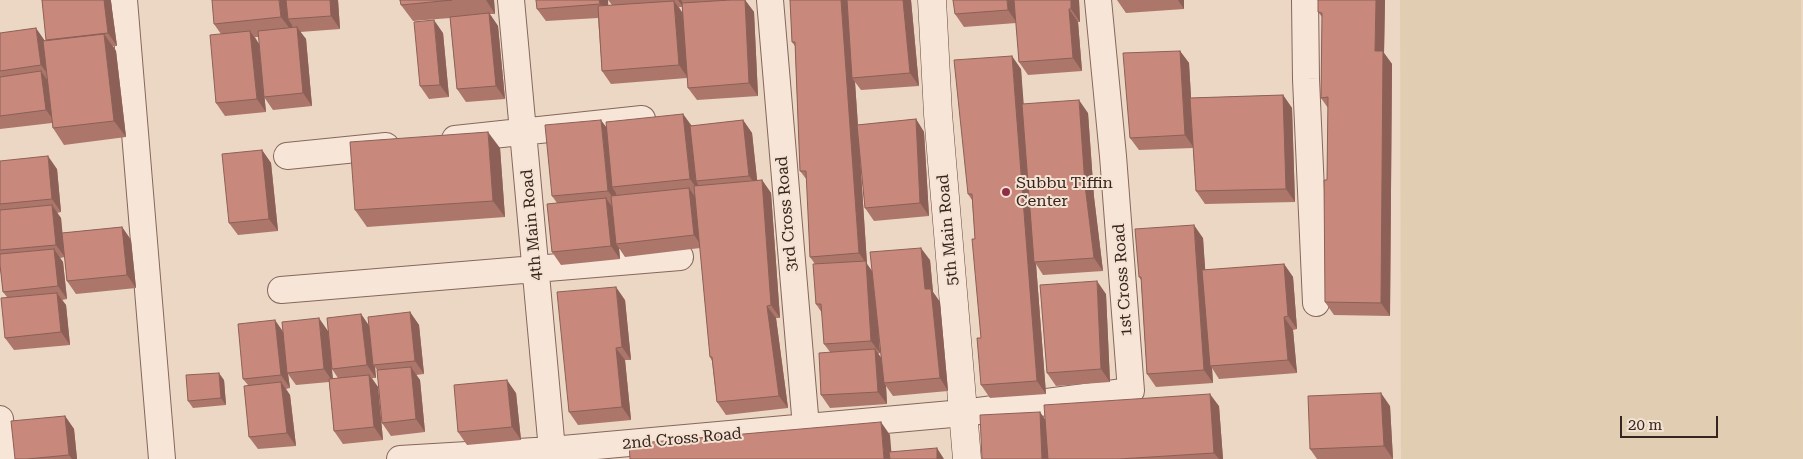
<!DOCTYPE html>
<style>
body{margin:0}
#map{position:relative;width:1803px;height:459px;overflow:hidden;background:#ecd6c4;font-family:"Roboto Serif",serif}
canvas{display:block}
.scale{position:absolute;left:1620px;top:416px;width:98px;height:22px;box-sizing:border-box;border:2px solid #36241f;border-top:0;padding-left:6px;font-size:15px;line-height:18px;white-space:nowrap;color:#36241f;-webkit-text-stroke:4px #f4e2d3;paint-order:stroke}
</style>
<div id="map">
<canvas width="1803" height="459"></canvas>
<div class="scale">20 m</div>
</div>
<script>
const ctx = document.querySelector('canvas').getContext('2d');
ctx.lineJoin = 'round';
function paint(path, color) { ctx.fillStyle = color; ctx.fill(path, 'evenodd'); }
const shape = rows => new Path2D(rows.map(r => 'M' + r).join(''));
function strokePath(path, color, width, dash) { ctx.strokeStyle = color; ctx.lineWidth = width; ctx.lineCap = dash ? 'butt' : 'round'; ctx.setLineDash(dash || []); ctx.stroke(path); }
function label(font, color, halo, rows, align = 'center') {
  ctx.font = font + ' "Roboto Serif",serif'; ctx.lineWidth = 4; ctx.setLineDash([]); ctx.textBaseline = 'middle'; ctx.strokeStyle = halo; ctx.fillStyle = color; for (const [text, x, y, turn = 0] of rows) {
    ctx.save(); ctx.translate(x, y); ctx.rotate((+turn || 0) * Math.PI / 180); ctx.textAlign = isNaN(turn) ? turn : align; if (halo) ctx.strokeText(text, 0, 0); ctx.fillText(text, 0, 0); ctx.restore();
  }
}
paint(shape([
 [1400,0,1801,0,1803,459,1401,459]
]), '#e1ceb2');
const street = shape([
 [124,0,162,459],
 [511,0,552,450],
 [770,0,806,427],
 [1305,0,1306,79,1316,303],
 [455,139,642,119],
 [287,156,386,146],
 [281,290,680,257],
 [0,419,4,459],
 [400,459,552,450,963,413,1131,391,1113,156,1098,0]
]);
const secondary = shape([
 [932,0,938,114,967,459]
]);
strokePath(street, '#85675b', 28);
strokePath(secondary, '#67493f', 29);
strokePath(street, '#f7e5d7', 26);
strokePath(secondary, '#f7e5d7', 28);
paint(shape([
 [42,0,110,0,111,2,117,46,113,46,116,51,126,137,64,145,53,128,52,123,0,129,0,33,47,41],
 [338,0,340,29,300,32,306,39,312,106,273,110,264,97,259,37,255,37,259,44,266,112,225,116,216,103,221,34,214,24],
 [400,0,494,0,495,14,490,14,498,26,505,99,466,102,457,89,450,18,413,21,401,5],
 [608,0,745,0,754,12,758,96,697,100,688,88,687,78,611,84,602,71,598,18,546,21,537,9,608,0,608,6,612,5],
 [679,7,682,7,682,12],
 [790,0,911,0,919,86,861,90,855,82,858,125,916,119,924,132,929,216,874,221,865,208,860,155,867,264,872,271,930,260,933,292,940,302,948,391,893,396,886,386,887,404,830,408,821,395,830,352,824,344,822,313,816,304,815,264,810,257,807,180,800,171,795,46,792,42],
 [878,328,881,357,878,354,880,353],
 [1079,0,1080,22,1078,22,1082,71,1028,75,1019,62,1016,23,964,27,955,14],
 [1117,0,1184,0,1184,9,1126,13],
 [1318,0,1385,0,1384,53,1392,64,1390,316,1334,315,1325,302,1327,180,1328,108,1321,98,1322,17,1318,12],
 [443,33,449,97,429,99,420,86],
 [1180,51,1189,63,1191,98,1283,95,1292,108,1295,202,1205,204,1196,191,1193,148,1139,150,1130,138],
 [1021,69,1023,104,1088,113,1094,197,1103,271,1043,275,1036,264,1046,394,990,398,981,385,981,338,975,239,972,200,968,194],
 [683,114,692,126,743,120,752,133,757,180,762,180,771,193,780,318,776,318,788,408,726,415,717,402,712,361,710,357,700,248,625,257,619,248,620,259,561,265,552,252,557,203,552,196],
 [500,148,505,217,367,227,355,210],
 [262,150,271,163,278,231,238,235,229,223],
 [0,161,57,169,61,212,57,213,61,218,62,233,122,227,131,240,136,288,76,294,67,281,65,257,60,258,63,262,67,299,62,300,66,305,70,345,14,350,5,338,7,297,3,292,0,265],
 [1203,238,1205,270,1284,264,1293,277,1297,329,1293,330,1297,373,1219,379,1212,368,1213,383,1156,387,1147,374,1141,280,1139,277],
 [1106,294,1110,382,1056,386,1047,373],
 [625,300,631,360,625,360,631,420,578,425,569,412],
 [410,312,419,325,424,374,416,375,420,380,425,432,391,436,382,423,377,370,375,367,376,378,372,378,378,387,383,440,343,444,334,431,329,382,296,385,288,374,290,388,286,389,290,395,296,446,258,449,249,437,248,385,243,379,283,332,328,331,361,314,369,326],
 [332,369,338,378,333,378],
 [224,380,226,405,193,408,188,401],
 [516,393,521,440,467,445,458,432],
 [1219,406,1223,459,982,459,1040,412,1045,420],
 [1390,406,1393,459,1317,459,1310,449],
 [65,416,74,429,77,459,15,459]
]), '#ac766b');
paint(shape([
 [104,0,110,0,111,2,117,46,108,33],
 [279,0,289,0,288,19,292,25,293,33,281,17],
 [330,0,338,0,340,29,331,16],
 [486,0,494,0,495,14],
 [599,0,608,0,609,17,600,4],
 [678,0,681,0,682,1,683,7],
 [745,0,754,12,758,96,749,83],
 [841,0,849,0,852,78,855,82,867,264,874,274,880,353,871,341,866,263,859,253],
 [903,0,911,0,919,86,910,73],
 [1007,0,1015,0,1017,23,1008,10],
 [1071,0,1079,0,1080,22,1071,9],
 [1178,0,1184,0,1184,9],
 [1376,0,1385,0,1384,53,1392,64,1390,316,1381,303,1375,51],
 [674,1,683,14,688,78,679,65],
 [1069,9,1078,22,1082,71,1073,58],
 [489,13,498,26,505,99,496,86],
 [434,20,443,33,449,97,440,85],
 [297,27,306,39,312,106,303,93],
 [36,28,45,41,50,77,41,65],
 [250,31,259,44,266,112,257,99],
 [104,34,116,51,126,137,114,121],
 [1180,51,1189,63,1194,148,1185,135],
 [1012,56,1021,69,1036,262,1034,262,1036,264,1046,394,1037,381],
 [41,71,50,84,55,122,46,110],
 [1283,95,1292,108,1295,202,1286,189],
 [1079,100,1088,113,1094,197,1103,271,1094,258,1085,185],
 [683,114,692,127,696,181,698,184,699,192,690,179],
 [916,119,924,132,929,216,920,203],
 [601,120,610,132,612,187,616,193,617,203,608,191],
 [743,120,752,133,758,188,749,176],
 [488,132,500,148,505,217,493,201],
 [262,150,271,163,278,231,269,219],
 [48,156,57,169,61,212,52,199],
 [762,180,771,193,780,318,771,305],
 [689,188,698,201,703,248,694,235],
 [606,198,615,211,616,244,619,248,620,259,611,246],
 [52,205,61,218,65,257,56,245],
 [1194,225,1203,238,1212,366,1210,366,1212,368,1213,383,1204,370],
 [122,227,131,240,136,288,127,275],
 [921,248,930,260,933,292,940,302,948,391,940,378,925,289],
 [54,249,63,262,67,299,58,286],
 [1284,264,1293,277,1297,329,1288,316],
 [1097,281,1106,294,1110,382,1101,369],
 [616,287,625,300,631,360,622,347],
 [57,293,66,305,70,345,61,332],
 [767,306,776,318,788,408,779,396],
 [410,312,419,325,424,374,415,361],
 [361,314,370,327,373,365,375,367,376,378,367,365],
 [1284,317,1293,330,1297,373,1288,360],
 [319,318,328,331,333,382,324,369],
 [275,320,284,333,287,373,288,374,290,388,281,375],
 [616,348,625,360,631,420,622,407],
 [875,349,884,362,884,383,886,386,887,404,878,392],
 [411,367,420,380,425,432,416,419],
 [219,373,224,380,226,405,221,398],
 [369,375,378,387,383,440,374,427],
 [507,380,516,393,521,440,512,427],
 [281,382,290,395,296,446,287,433],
 [1381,393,1390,406,1393,459,1384,446],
 [1210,394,1219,406,1223,459,1219,459,1214,453],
 [1040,412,1049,425,1051,459,1042,459],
 [65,416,74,429,77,459,72,459,69,455],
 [881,422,890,435,892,459,884,459],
 [937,448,944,459,937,459]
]), '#8c6057');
const building = shape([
 [42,0,104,0,108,33,46,40,42,0],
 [212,0,279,0,281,17,214,24,212,0],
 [286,0,330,0,331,16,288,19,286,0],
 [400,0,452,0,401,5,400,0],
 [536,0,599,0,600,4,537,9,536,0],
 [730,0,745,0,749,83,688,88,682,3,730,0],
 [790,0,841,0,859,253,810,257,806,171,800,171,795,42,792,42,790,0],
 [847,0,903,0,910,73,852,78,847,0],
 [953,0,1007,0,1008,10,955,14,953,0],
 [1014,0,1071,0,1071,9,1069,9,1073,58,1019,62,1014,0],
 [1318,0,1376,0,1375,51,1383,51,1381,303,1325,302,1324,180,1327,180,1328,97,1321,98,1322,13,1318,12,1318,0],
 [674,1,679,65,602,71,598,6,674,1],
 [489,13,496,86,457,89,450,17,489,13],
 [434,20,440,85,420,86,414,22,434,20],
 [297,27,303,93,264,97,258,31,297,27],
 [36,28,41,65,0,71,0,33,36,28],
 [250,31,257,99,216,103,210,35,250,31],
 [104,34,114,121,53,128,43,41,104,34],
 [1180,51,1185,135,1130,138,1123,53,1180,51],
 [1012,56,1037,381,981,385,977,338,981,338,972,239,975,239,972,194,968,194,954,60,1012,56],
 [41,71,46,110,0,116,0,77,41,71],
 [1283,95,1286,189,1196,191,1190,98,1283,95],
 [1079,100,1085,185,1094,258,1034,262,1022,104,1079,100],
 [683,114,690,179,612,187,606,122,683,114],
 [916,119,920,203,865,208,857,125,916,119],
 [601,120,608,191,552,196,545,125,601,120],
 [743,120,749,176,696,181,690,126,743,120],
 [488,132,493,201,355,210,350,142,488,132],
 [262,150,269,219,229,223,222,154,262,150],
 [48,156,52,199,0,204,0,161,48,156],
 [762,180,771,305,767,306,779,396,717,402,712,357,710,357,694,186,762,180],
 [689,188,694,235,616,244,611,196,689,188],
 [606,198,611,246,552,252,547,204,606,198],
 [52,205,56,245,0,250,0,210,52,205],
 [1194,225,1204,370,1147,374,1141,277,1139,277,1135,229,1194,225],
 [122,227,127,275,67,281,62,233,122,227],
 [921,248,925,289,931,289,940,378,884,383,870,252,921,248],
 [54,249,58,286,3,292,0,265,0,254,54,249],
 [866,261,871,341,824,344,821,304,816,304,813,264,866,261],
 [1284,264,1288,316,1284,317,1288,360,1210,366,1202,270,1284,264],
 [1097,281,1101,369,1047,373,1040,285,1097,281],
 [616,287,622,347,616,348,622,407,569,412,557,292,616,287],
 [57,293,61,332,5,338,1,298,57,293],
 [410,312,415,361,373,365,368,317,410,312],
 [361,314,367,365,332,369,327,318,361,314],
 [319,318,324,369,287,373,282,322,319,318],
 [275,320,281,375,243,379,238,324,275,320],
 [875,349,878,392,821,395,819,353,875,349],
 [411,367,416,419,382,423,377,370,411,367],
 [219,373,221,398,188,401,186,375,219,373],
 [369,375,374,427,334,431,329,379,369,375],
 [507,380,512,427,458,432,454,385,507,380],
 [281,382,287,433,249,437,244,386,281,382],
 [1381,393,1384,446,1310,449,1308,396,1381,393],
 [1210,394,1214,453,1119,459,1048,459,1044,405,1210,394],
 [1040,412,1042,459,982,459,980,415,1040,412],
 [65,416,69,455,27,459,15,459,11,421,65,416],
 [881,422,884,459,630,459,629,444,881,422],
 [937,448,937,459,890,459,889,452,937,448]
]);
paint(building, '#c8897c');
strokePath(building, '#8c6057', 1);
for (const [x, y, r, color] of [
 [1006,192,5,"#912e47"]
]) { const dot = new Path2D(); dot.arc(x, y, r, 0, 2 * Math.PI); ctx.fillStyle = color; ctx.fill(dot); strokePath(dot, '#f4e2d3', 2); }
label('16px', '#36241f', '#f4e2d3', [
 ["Subbu Tiffin",1016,183],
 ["Center",1016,201]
], 'left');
label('16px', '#36241f', '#f4e2d3', [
 ["3rd Cross Road",787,214,-95],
 ["4th Main Road",532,225,-95],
 ["5th Main Road",948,230,-95],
 ["1st Cross Road",1123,280,-94],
 ["2nd Cross Road",682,439,-5]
]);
</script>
